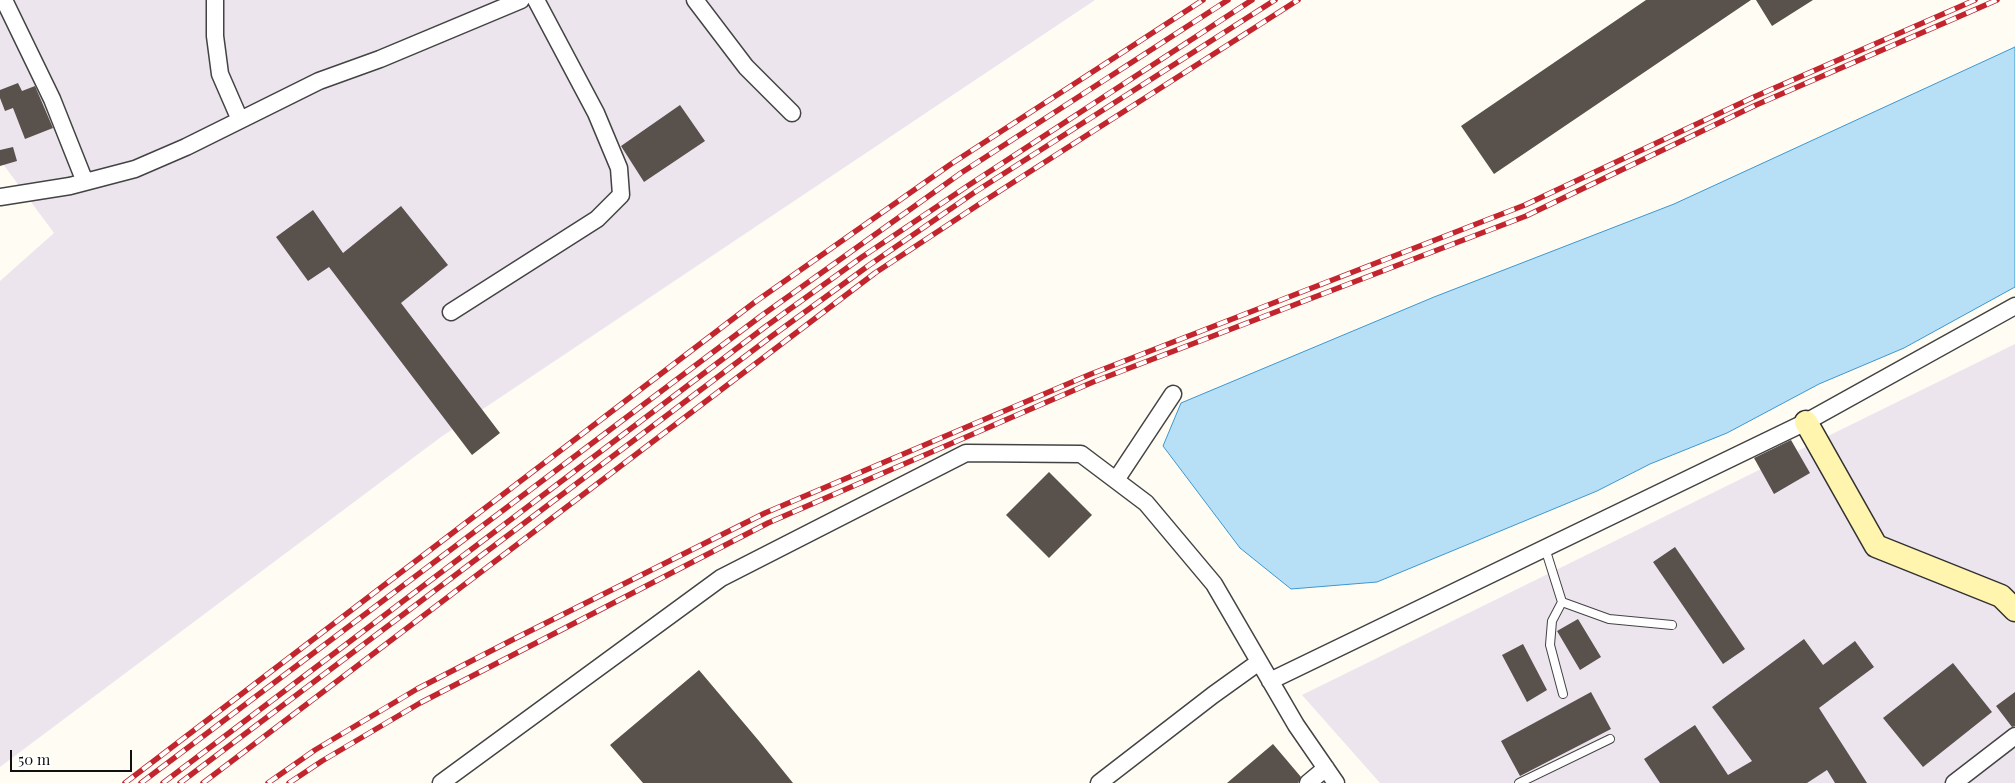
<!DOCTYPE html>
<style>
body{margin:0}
#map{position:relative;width:2015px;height:783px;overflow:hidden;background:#fffcf3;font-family:"Playfair Display",serif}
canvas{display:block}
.scale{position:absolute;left:10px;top:750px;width:122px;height:22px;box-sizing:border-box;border:2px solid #101010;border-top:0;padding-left:6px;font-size:15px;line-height:18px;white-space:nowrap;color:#101010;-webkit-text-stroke:4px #fff;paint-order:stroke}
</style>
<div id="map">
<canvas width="2015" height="783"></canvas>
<div class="scale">50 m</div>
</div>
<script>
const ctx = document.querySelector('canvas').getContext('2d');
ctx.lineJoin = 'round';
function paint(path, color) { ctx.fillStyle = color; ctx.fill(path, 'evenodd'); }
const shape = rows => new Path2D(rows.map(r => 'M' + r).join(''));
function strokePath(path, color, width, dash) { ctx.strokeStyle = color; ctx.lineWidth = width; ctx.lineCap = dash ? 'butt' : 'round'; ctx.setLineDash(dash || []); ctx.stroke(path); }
paint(shape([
 [0,0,1095,0,441,437,0,767,0,281,54,233,0,160],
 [2015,344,2015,783,1380,783,1302,695]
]), '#ede5ee');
const water = shape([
 [2015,47,2015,287,1904,348,1819,384,1727,433,1650,464,1597,491,1377,582,1291,589,1240,548,1163,446,1181,403,1434,297,1674,204,2015,47]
]);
paint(water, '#b7e0f7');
strokePath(water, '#3c97cf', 1);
paint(shape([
 [1646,0,1751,0,1494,174,1461,126],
 [1756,0,1813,0,1772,26],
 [18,83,22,91,35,86,53,128,25,139,13,108,5,111,0,98,0,90],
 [680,105,705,141,644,182,621,146],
 [13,147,17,161,0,166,0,150],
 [401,206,448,265,401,303,500,433,472,455,329,267,308,281,276,237,313,210,343,253],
 [1791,440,1810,473,1774,494,1754,458],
 [1049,472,1092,515,1049,558,1006,515],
 [1675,547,1745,649,1723,664,1653,562],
 [1578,619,1601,657,1580,670,1557,631],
 [1804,639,1823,665,1855,641,1874,667,1819,708,1867,783,1835,783,1827,770,1807,783,1660,783,1644,759,1695,725,1728,775,1752,761,1712,707],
 [1523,644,1547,690,1527,702,1502,655],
 [1953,663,1992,712,1923,767,1883,718],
 [699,670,759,741,793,783,643,783,610,745],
 [1591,692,1611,729,1520,776,1501,741],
 [2015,692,2015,726,2012,727,1996,706],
 [1273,744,1301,777,1298,783,1227,783]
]), '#59514c');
const lane = shape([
 [1545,548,1562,602,1609,619,1672,625],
 [1562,602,1552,621,1550,645,1563,694],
 [1519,783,1610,739]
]);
const street = shape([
 [4,0,52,99,85,182],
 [215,0,215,36,220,74,240,120],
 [695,0,746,67,792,113],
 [0,197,70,186,135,169,186,147,319,81,380,59,521,0],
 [451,312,597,219,621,195,619,168,596,113,536,0],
 [1116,480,1173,394],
 [1270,681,1806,422,2015,306],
 [441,783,721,578,966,453,1081,454,1146,503,1214,584,1296,725,1336,783],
 [1099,783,1213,695,1259,662],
 [1308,783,1326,768],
 [1954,783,2015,736]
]);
const secondary = shape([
 [1806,422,1876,546,2001,596,2015,610]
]);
strokePath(lane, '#434343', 10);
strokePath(street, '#434343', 19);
strokePath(secondary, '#323232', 25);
strokePath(lane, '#fff', 8);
strokePath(street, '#fff', 16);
strokePath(secondary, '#fff5ae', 22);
const rail = shape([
 [125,783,755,302,951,164,1203,0],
 [141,783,761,316,961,173,1228,0],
 [163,783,765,327,862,257,969,185,1252,0],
 [180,783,772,336,868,266,975,192,1275,0],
 [203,783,875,273,981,203,1298,0],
 [268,783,315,750,417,689,516,638,765,513,1091,374,1525,205,1754,97,1975,0],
 [289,783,322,761,420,703,768,523,1093,382,1526,216,1756,105,1997,0]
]);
strokePath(rail, '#c3252e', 5.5);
strokePath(rail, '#fff', 4, [11]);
</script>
